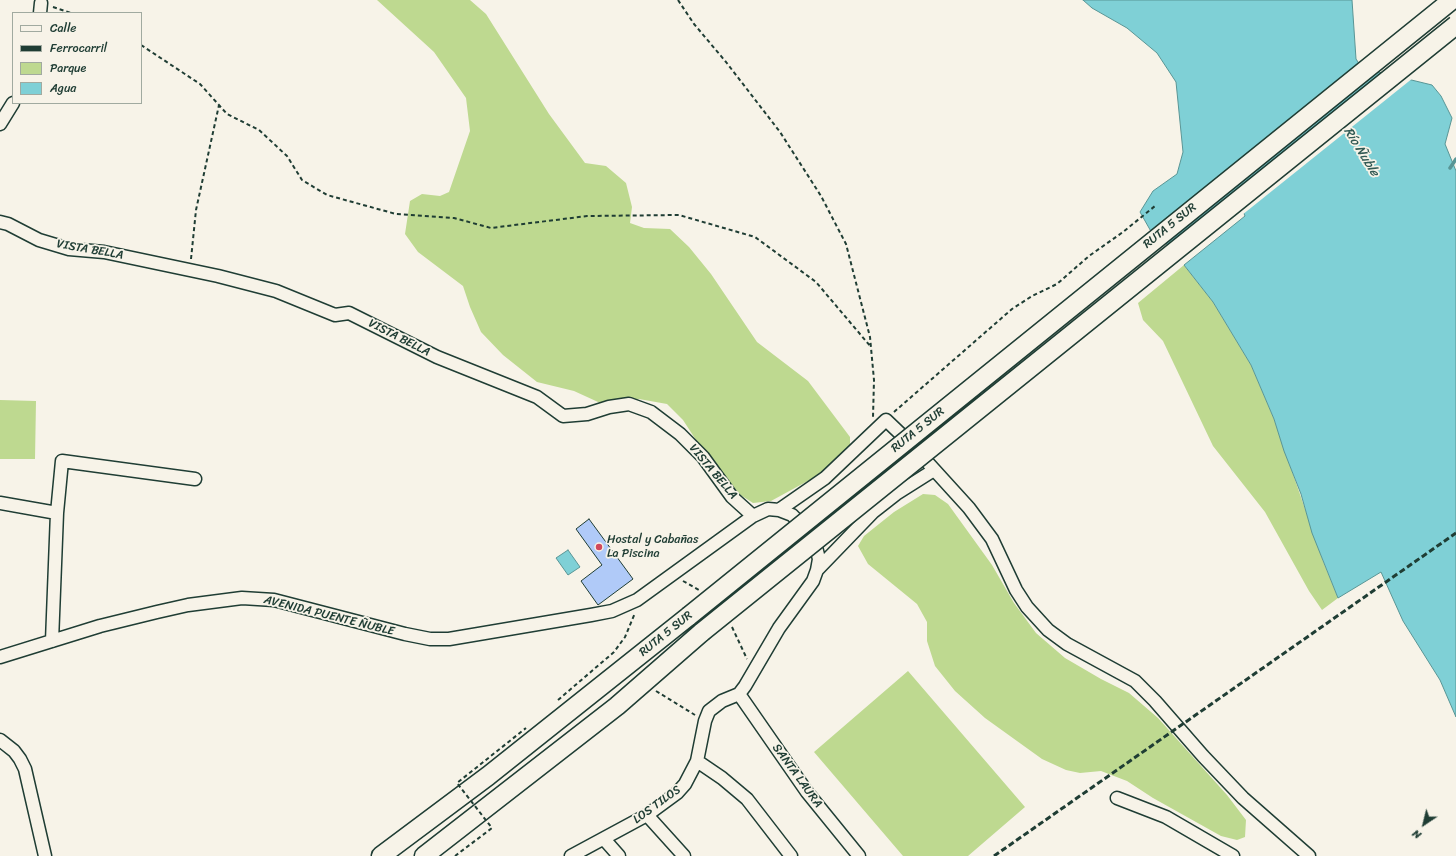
<!DOCTYPE html>
<meta charset="utf-8">
<style>
body{margin:0}
#map{position:relative;width:1456px;height:856px;overflow:hidden;background:#f7f3e8;font-family:Sriracha,sans-serif}
canvas{display:block}
.legend{position:absolute;left:12px;top:12px;width:130px;height:92px;box-sizing:border-box;background:#f7f3e8;border:1px solid #a1aaa0;margin:0;padding:5px 7px;list-style:none;font-size:12px;color:#1f3d34}
.legend li{display:flex;align-items:center;gap:8px;height:20px}
.legend b{width:20px;border:1px solid #a1aaa0}
.north{position:absolute;left:1404px;top:804px;width:40px;height:40px;-webkit-text-stroke:3px #f7f3e8;paint-order:stroke;rotate:215deg;font-size:11px;font-weight:700;line-height:16px;text-align:center;color:#1f3d34}
.north::after{content:'';display:block;margin:auto;width:14px;height:18px;background:#1f3d34;clip-path:polygon(50% 0,100% 100%,50% 72%,0 100%)}
</style>
<div id="map">
<canvas width="1456" height="856"></canvas>
<ul class="legend">
<li><b style="height:5px;background:#f7f3e8"></b>Calle</li>
<li><b style="height:5px;background:#1f3d34"></b>Ferrocarril</li>
<li><b style="height:11px;background:#bed990"></b>Parque</li>
<li><b style="height:11px;background:#7fd0d6"></b>Agua</li>
</ul>
<div class="north">N</div>
</div>
<script>
const ctx = document.querySelector('canvas').getContext('2d');
ctx.lineJoin = 'round';
function paint(path, color) { ctx.fillStyle = color; ctx.fill(path, 'evenodd'); }
const shape = rows => new Path2D(rows.map(r => 'M' + r).join(''));
function strokePath(path, color, width, dash) { ctx.strokeStyle = color; ctx.lineWidth = width; ctx.lineCap = dash ? 'butt' : 'round'; ctx.setLineDash(dash || []); ctx.stroke(path); }
function label(font, color, halo, rows, align = 'center') {
  ctx.font = font + ' Sriracha,sans-serif'; ctx.lineWidth = 3.5; ctx.setLineDash([]); ctx.textBaseline = 'middle'; ctx.strokeStyle = halo; ctx.fillStyle = color; for (const [text, x, y, turn = 0] of rows) {
    ctx.save(); ctx.translate(x, y); ctx.rotate((+turn || 0) * Math.PI / 180); ctx.textAlign = isNaN(turn) ? turn : align; if (halo) ctx.strokeText(text, 0, 0); ctx.fillText(text, 0, 0); ctx.restore();
  }
}
paint(shape([
 [377,0,470,0,486,14,549,114,585,163,606,166,626,183,632,207,630,223,644,228,670,229,689,247,711,274,757,342,808,381,850,437,850,451,815,477,771,501,753,503,739,494,696,440,683,420,667,404,639,399,609,407,574,391,537,382,503,355,481,332,470,307,463,286,418,252,405,234,410,201,422,194,440,196,449,192,470,131,466,98,434,52],
 [1184,265,1213,302,1251,365,1274,419,1323,561,1338,598,1322,610,1309,591,1265,512,1213,446,1163,341,1143,320,1138,303],
 [0,400,36,401,35,459,0,459],
 [923,494,935,495,948,504,992,565,1014,603,1036,633,1065,658,1101,679,1129,693,1158,718,1227,795,1246,820,1245,837,1237,840,1221,836,1153,798,1127,781,1101,771,1080,773,1066,770,1042,759,985,718,955,691,935,666,927,641,927,622,917,604,868,564,858,546,864,536,894,512],
 [908,671,1025,807,968,856,903,856,814,752]
]), '#bed990');
const water = shape([
 [1083,0,1352,0,1356,59,1362,68,1432,85,1441,96,1452,118,1445,144,1456,171,1456,717,1440,680,1403,621,1381,572,1338,598,1312,533,1301,494,1284,451,1274,419,1251,365,1213,302,1184,265,1245,216,1235,192,1168,245,1153,235,1140,212,1153,191,1177,174,1183,152,1176,82,1157,53,1127,28,1092,8,1083,0],
 [568,550,580,567,568,575,556,558,568,550]
]);
paint(water, '#7fd0d6');
strokePath(water, '#599595', 1);
paint(shape([
 [1385,71,1413,78,1242,215,1234,195]
]), '#f7f3e8');
strokePath(shape([
 [1450,168,1456,159]
]), '#599595', 3.5);
const building = shape([
 [589,519,633,579,598,605,581,581,602,565,576,529,589,519]
]);
paint(building, '#b0caf8');
strokePath(building, '#1f3d34', 1);
const minor = shape([
 [40,13,41,3],
 [0,124,13,103],
 [0,222,8,224,39,240,69,249,104,252,218,276,276,291,335,315,349,313,437,357,537,397,563,416,587,414,609,407,629,404,651,412,680,434,703,457,732,497,753,516],
 [0,503,57,513],
 [779,510,825,478,886,420,909,442,969,508,992,539,1016,590,1027,607,1048,630,1067,644,1135,681,1155,701,1203,756,1243,798,1309,856],
 [817,570,873,512,896,494,934,470],
 [52,641,57,513,62,461,195,479],
 [0,657,100,626,157,612,188,605,242,598,274,600,405,634,430,639,449,639,591,615,612,611,637,600,753,516,768,509,779,510,792,515,802,525,816,547,819,559,817,570,813,581,779,628,745,686,739,694,722,701,709,711,705,721,697,761,685,784,677,793,647,815,571,856],
 [739,694,807,792,859,856],
 [0,740,14,751,20,759,25,769,45,856],
 [697,761,722,778,747,799,791,856],
 [1117,798,1166,817,1233,856],
 [647,815,684,856],
 [604,839,619,856]
]);
const highway = shape([
 [381,856,488,776,689,616],
 [424,856,617,706,702,632]
]);
strokePath(minor, '#1f3d34', 15);
strokePath(highway, '#1f3d34', 21);
strokePath(shape([
 [678,0,694,24,726,62,780,132,821,196,846,244,870,337,874,380,873,417],
 [53,7,71,13],
 [141,45,200,84,227,114,259,130,287,156,302,180,327,195,396,214,454,218,491,228,587,216,679,215,755,237,816,282,871,347],
 [191,259,196,210,219,105],
 [894,412,1012,309,1032,296,1057,284,1089,256,1123,232,1155,206],
 [683,581,699,590],
 [732,627,747,659],
 [656,691,695,715],
 [558,700,614,652,625,637,635,613]
]), '#1f3d34', 2, [4, 3]);
strokePath(minor, '#f7f3e8', 12);
strokePath(highway, '#f7f3e8', 18);
strokePath(shape([
 [994,856,1456,533]
]), '#1f3d34', 3, [6, 3]);
const highwayBridge = shape([
 [689,616,1452,0],
 [702,632,1456,25]
]);
strokePath(highwayBridge, '#1f3d34', 21, []);
strokePath(shape([
 [455,856,492,828,457,783,526,728]
]), '#1f3d34', 2, [4, 3]);
strokePath(highwayBridge, '#f7f3e8', 18);
for (const [x, y, r, color] of [
 [599,547,4,"#d1495b"]
]) { const dot = new Path2D(); dot.arc(x, y, r, 0, 2 * Math.PI); ctx.fillStyle = color; ctx.fill(dot); strokePath(dot, '#f7f3e8', 1.5); }
label('12px', '#1f3d34', '#f7f3e8', [
 ["RUTA 5 SUR",1170,226,-39],
 ["VISTA BELLA",90,250,10],
 ["VISTA BELLA",399,338,27],
 ["RUTA 5 SUR",918,430,-39],
 ["VISTA BELLA",713,472,50],
 ["AVENIDA PUENTE ÑUBLE",329,616,14],
 ["RUTA 5 SUR",666,634,-39],
 ["SANTA LAURA",797,776,54],
 ["LOS TILOS",657,805,-36]
]);
label('12px', '#1f3d34', '#f7f3e8', [
 ["Hostal y Cabañas",607,540],
 ["La Piscina",607,554]
], 'left');
label('italic 13px', '#325a54', '#f7f3e8', [
 ["Río Ñuble",1361,152,58]
]);
</script>
